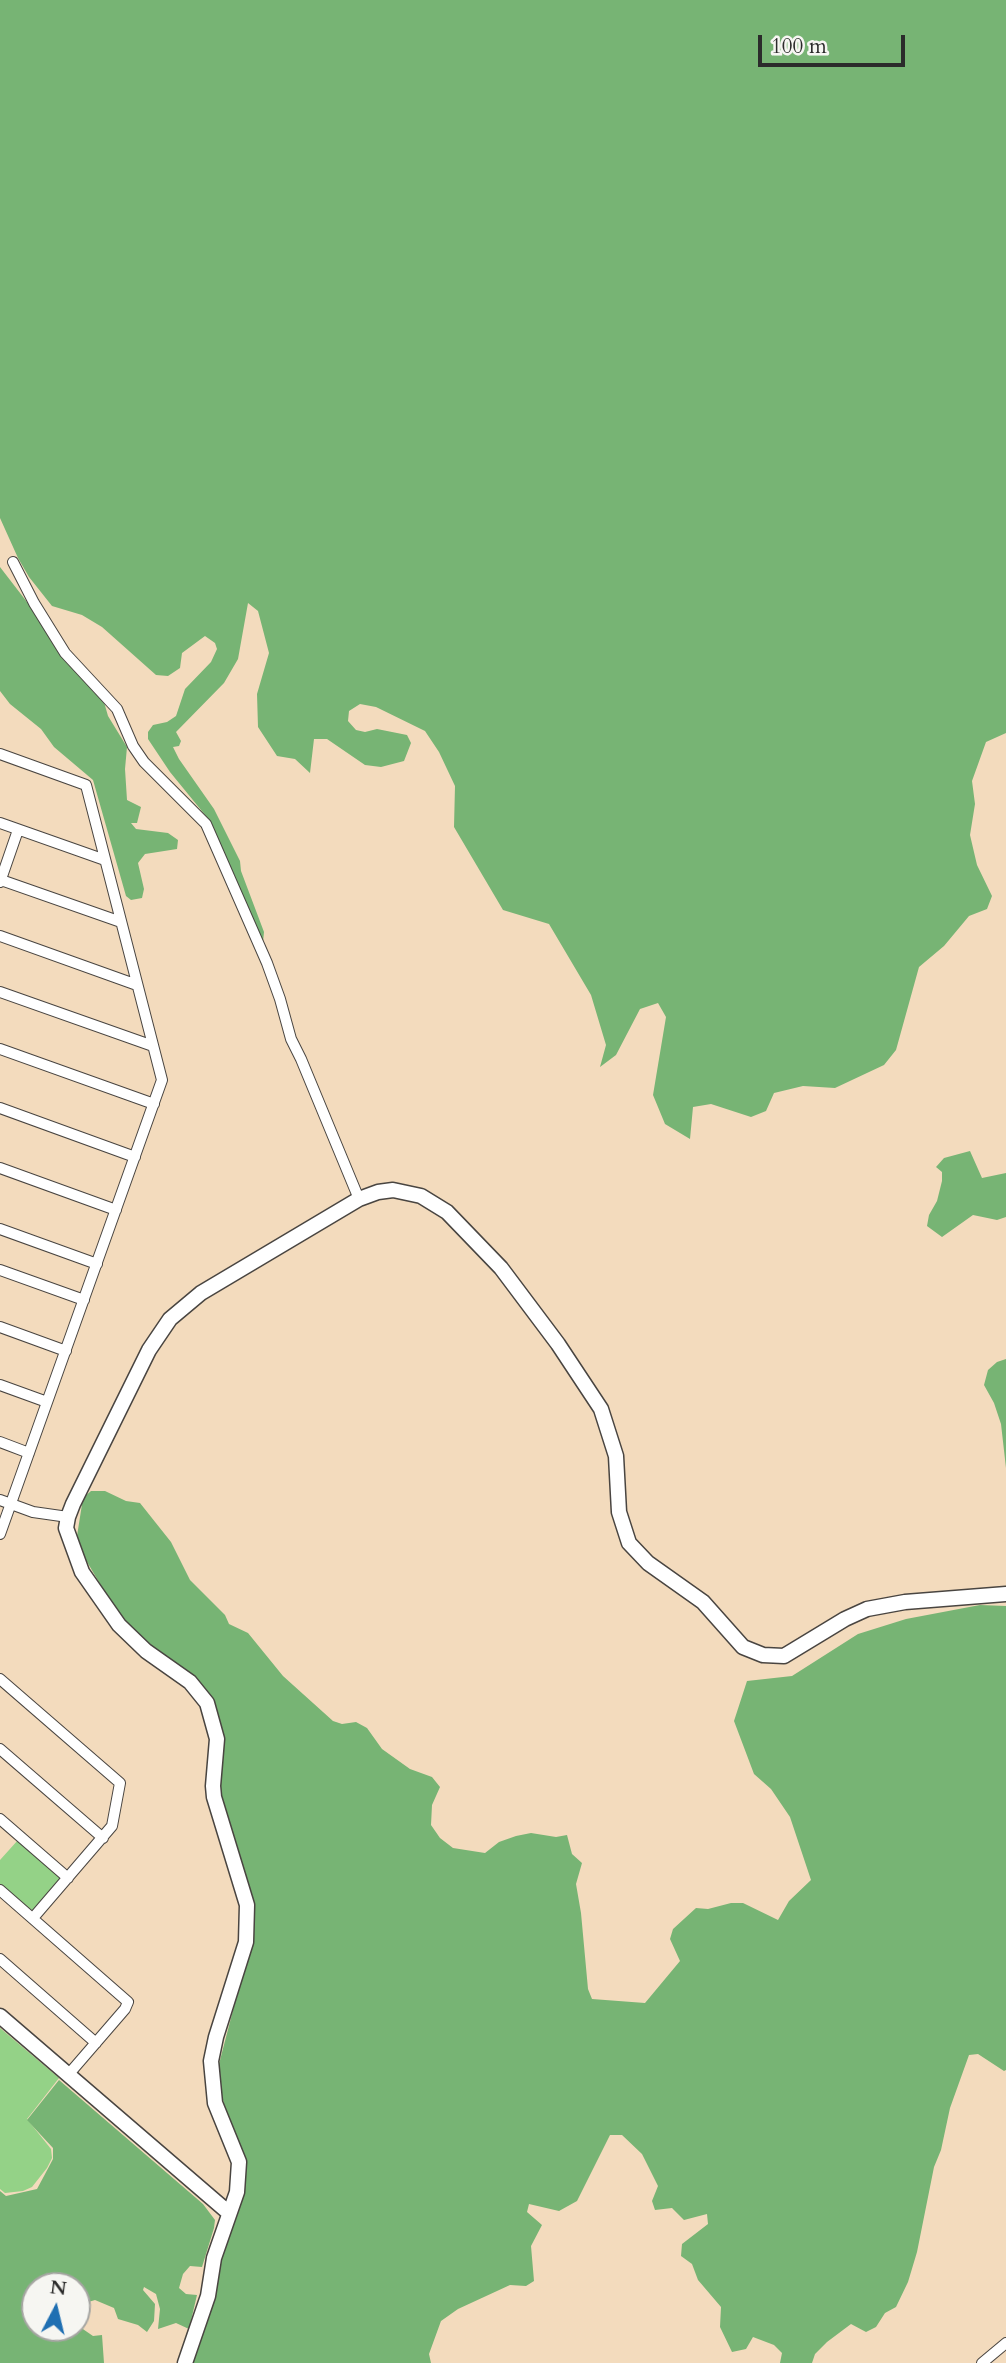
<!DOCTYPE html>
<style>
body{margin:0}
#map{position:relative;width:1006px;height:2363px;overflow:hidden;background:#f3dbbd;font-family:Cardo,serif}
canvas{display:block}
.north{position:absolute;left:21px;top:2272px;width:70px;height:70px;box-sizing:border-box;background:#f6f6f2;border:2px solid #a5a5a2;border-radius:50%;rotate:7deg;font-size:19px;font-weight:700;line-height:28px;text-align:center;color:#2b2b2b}
.north::after{content:'';display:block;margin:auto;width:24px;height:32px;background:#1f6fb2;clip-path:polygon(50% 0,100% 100%,50% 72%,0 100%)}
.scale{position:absolute;left:758px;top:35px;width:147px;height:32px;box-sizing:border-box;border:4px solid #2b2b2b;border-top:0;padding-left:9px;font-size:21px;line-height:24px;white-space:nowrap;color:#2b2b2b;-webkit-text-stroke:5px #f6f6f2;paint-order:stroke}
</style>
<div id="map">
<canvas width="1006" height="2363"></canvas>
<div class="north">N</div>
<div class="scale">100 m</div>
</div>
<script>
const ctx = document.querySelector('canvas').getContext('2d');
ctx.lineJoin = 'round';
function paint(path, color) { ctx.fillStyle = color; ctx.fill(path, 'evenodd'); }
const shape = rows => new Path2D(rows.map(r => 'M' + r).join(''));
function strokePath(path, color, width, dash) { ctx.strokeStyle = color; ctx.lineWidth = width; ctx.lineCap = dash ? 'butt' : 'round'; ctx.setLineDash(dash || []); ctx.stroke(path); }
paint(shape([
 [18,1840,60,1876,59,1880,33,1910,30,1910,0,1884,0,1860],
 [0,2028,59,2078,27,2119,51,2149,52,2158,47,2168,32,2187,23,2191,5,2193,0,2189]
]), '#94d287');
paint(shape([
 [0,0,1006,0,1006,733,986,742,972,781,975,804,970,835,977,865,992,896,987,909,969,916,944,946,919,967,896,1050,884,1065,835,1088,803,1086,774,1093,766,1111,751,1117,711,1104,693,1107,690,1139,665,1124,653,1095,666,1017,658,1003,640,1009,616,1055,600,1067,606,1045,591,995,549,924,503,910,454,827,455,786,439,752,425,731,376,707,360,704,349,711,348,721,356,730,365,732,377,729,407,735,411,743,404,761,381,767,365,765,327,739,314,739,310,773,295,759,277,756,258,727,257,694,269,653,258,611,248,603,238,659,224,683,176,732,181,741,179,746,173,747,179,759,214,809,240,861,241,871,264,932,263,942,210,821,170,772,148,739,148,732,153,725,167,722,176,716,185,689,211,662,217,649,215,643,205,636,182,653,180,668,168,676,156,675,102,627,82,615,52,606,29,577,18,558,0,518],
 [0,567,104,702,108,716,127,747,125,769,127,800,141,807,137,823,131,823,136,829,168,833,178,840,177,849,145,854,138,863,144,889,142,898,131,900,126,896,93,780,54,747,41,729,10,704,0,691],
 [970,1151,982,1178,1006,1173,1006,1217,997,1220,973,1215,942,1237,927,1226,929,1215,937,1201,942,1181,942,1172,936,1167,944,1158],
 [1006,1359,1006,1468,1001,1424,994,1403,984,1385,988,1370,997,1362],
 [91,1491,105,1491,126,1501,140,1503,171,1542,190,1580,225,1615,229,1624,248,1633,283,1676,333,1721,342,1724,356,1722,367,1728,382,1749,410,1769,432,1777,440,1787,432,1805,431,1825,440,1838,453,1848,485,1853,499,1842,516,1836,531,1833,556,1837,567,1835,572,1854,582,1863,576,1884,581,1913,588,1989,592,1999,645,2003,680,1961,670,1939,673,1929,696,1908,708,1909,731,1903,743,1903,778,1920,789,1901,811,1880,790,1817,771,1789,754,1774,734,1721,747,1681,792,1676,858,1634,906,1619,980,1605,1006,1606,1006,2070,1004,2071,978,2054,969,2055,950,2108,941,2150,934,2167,917,2252,908,2282,896,2307,885,2313,876,2327,866,2332,851,2324,827,2342,815,2354,812,2363,780,2363,782,2353,774,2345,753,2337,746,2349,732,2352,720,2327,721,2307,698,2280,692,2264,681,2256,682,2244,708,2224,707,2214,684,2220,672,2208,655,2210,652,2201,658,2186,642,2154,622,2135,610,2135,577,2201,559,2211,529,2204,527,2212,542,2225,531,2246,534,2281,526,2286,510,2285,458,2309,441,2321,429,2354,431,2363,191,2363,221,2255,241,2203,245,2177,243,2155,225,2108,220,2088,219,2064,249,1949,221,1800,219,1775,223,1749,220,1722,214,1705,209,1693,195,1677,137,1635,116,1610,103,1589,83,1555,77,1536,83,1498],
 [59,2080,203,2204,215,2220,214,2228,202,2267,190,2266,183,2274,179,2288,186,2294,197,2295,189,2329,176,2323,158,2329,160,2309,156,2294,144,2287,143,2290,155,2304,154,2321,147,2332,138,2325,118,2319,114,2308,95,2300,85,2303,77,2309,77,2286,35,2286,35,2328,77,2328,77,2325,93,2336,102,2335,104,2363,0,2363,0,2191,6,2196,37,2189,44,2176,53,2159,53,2148,27,2120]
]), '#77b474');
const street = shape([
 [13,562,34,603,65,653,117,709,133,746,144,762,206,824,267,963,280,999,291,1039,301,1059,359,1199],
 [0,754,86,785,162,1080,0,1534],
 [0,823,105,860],
 [1,880,121,922],
 [0,882,18,830],
 [0,936,137,985],
 [0,992,153,1046],
 [0,1049,154,1104],
 [0,1108,135,1157],
 [0,1168,116,1210],
 [0,1229,97,1264],
 [0,1270,84,1300],
 [0,1327,66,1351],
 [0,1385,47,1402],
 [0,1442,29,1453],
 [0,1500,33,1512,68,1517],
 [0,1679,120,1783,112,1826,33,1918],
 [0,1749,103,1838],
 [0,1819,68,1878],
 [0,1890,128,2002,125,2009,68,2075],
 [0,1959,96,2043],
 [982,2363,1006,2343]
]);
const secondary = shape([
 [0,2016,229,2213],
 [185,2363,208,2296,214,2258,237,2192,239,2162,215,2103,211,2061,216,2037,246,1942,247,1905,214,1797,213,1786,217,1739,207,1703,190,1682,146,1651,119,1625,82,1572,66,1528,68,1517,73,1504,149,1350,170,1319,201,1293,359,1199,378,1192,393,1190,421,1196,447,1212,501,1268,558,1344,601,1409,616,1456,619,1512,629,1543,648,1563,703,1602,743,1647,763,1655,784,1656,845,1619,867,1609,905,1602,1006,1594]
]);
strokePath(street, '#494541', 12);
strokePath(secondary, '#494541', 17);
strokePath(street, '#fff', 10);
strokePath(secondary, '#fff', 14);
</script>
